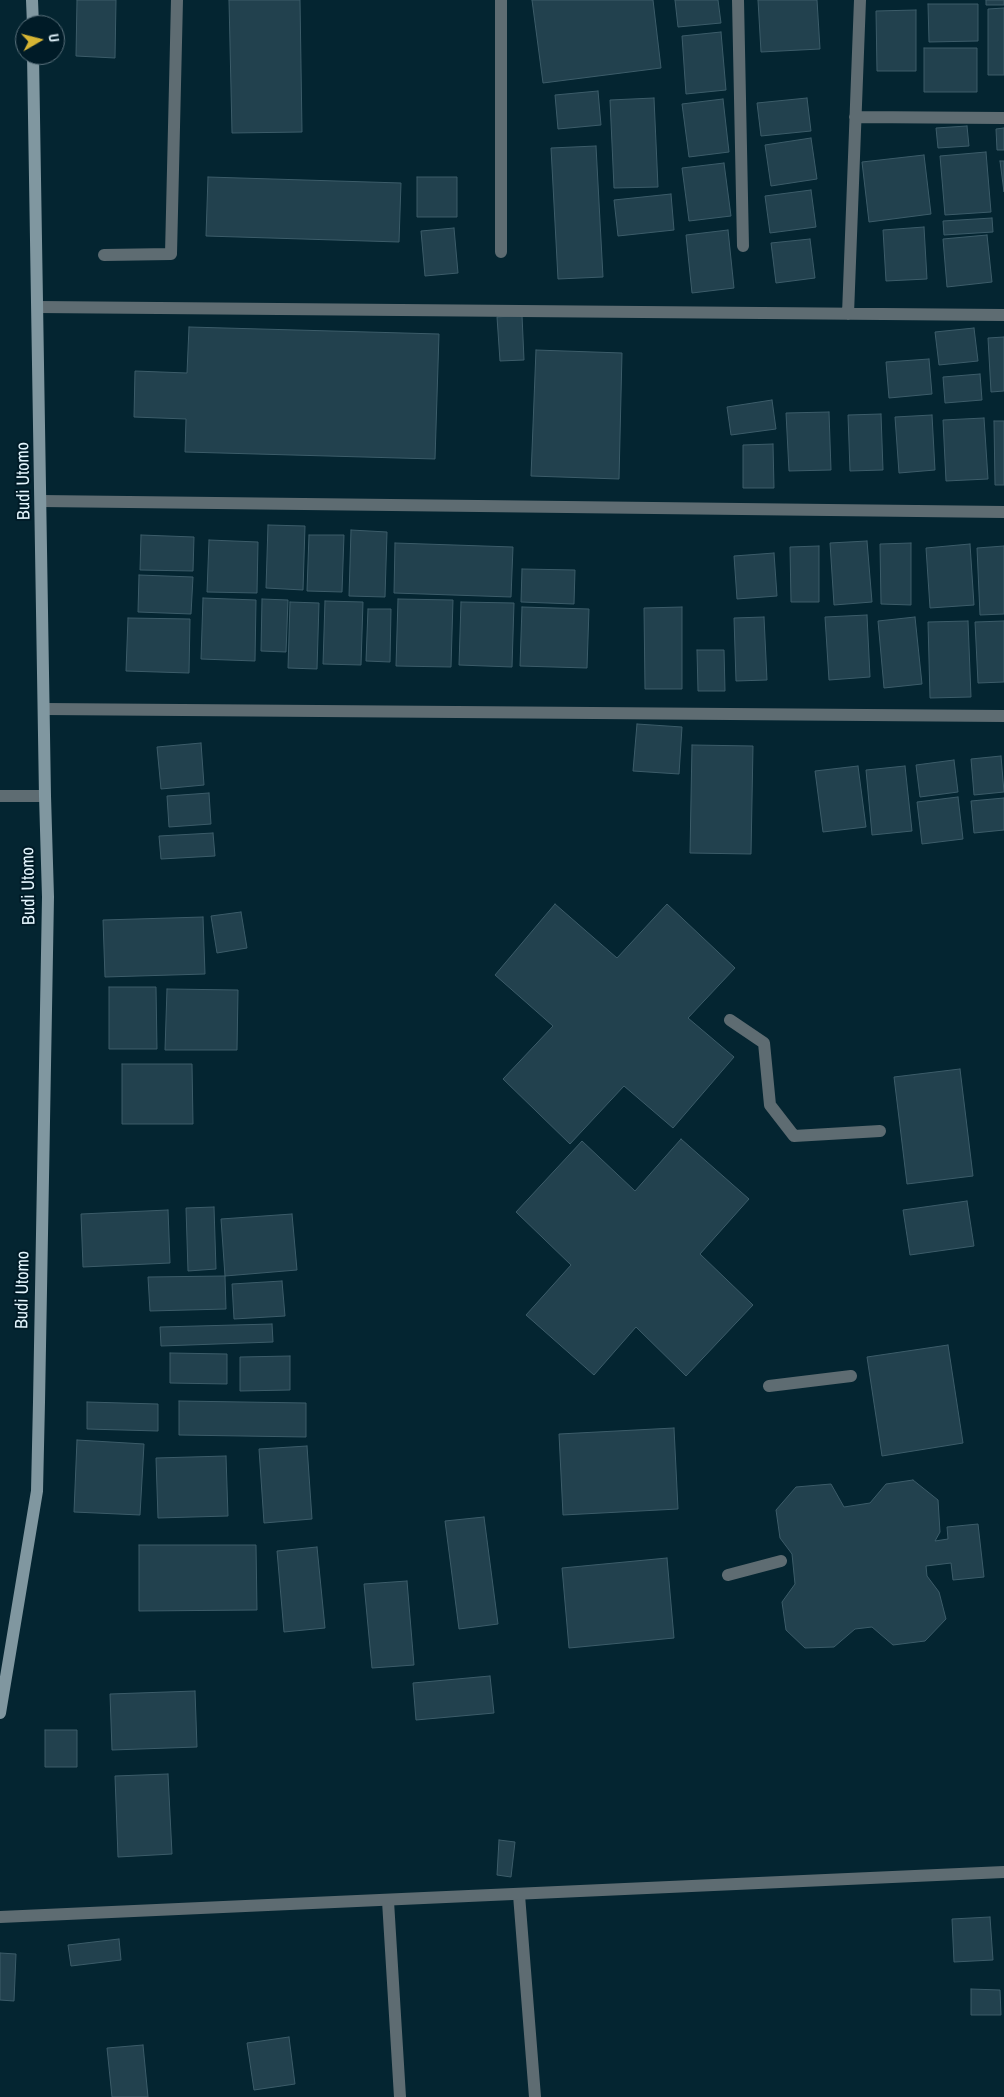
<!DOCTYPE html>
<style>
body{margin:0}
#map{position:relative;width:1004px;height:2097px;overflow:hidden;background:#042531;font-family:"Archivo Narrow",sans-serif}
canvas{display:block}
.north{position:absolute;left:15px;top:15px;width:50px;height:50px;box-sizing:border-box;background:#001b27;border:1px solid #5b727d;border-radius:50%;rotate:82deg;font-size:14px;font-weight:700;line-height:20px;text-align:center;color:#e3f5fd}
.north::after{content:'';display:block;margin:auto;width:18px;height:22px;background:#d6b534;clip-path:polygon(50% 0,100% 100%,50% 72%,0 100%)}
</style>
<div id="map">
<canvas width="1004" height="2097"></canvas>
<div class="north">U</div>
</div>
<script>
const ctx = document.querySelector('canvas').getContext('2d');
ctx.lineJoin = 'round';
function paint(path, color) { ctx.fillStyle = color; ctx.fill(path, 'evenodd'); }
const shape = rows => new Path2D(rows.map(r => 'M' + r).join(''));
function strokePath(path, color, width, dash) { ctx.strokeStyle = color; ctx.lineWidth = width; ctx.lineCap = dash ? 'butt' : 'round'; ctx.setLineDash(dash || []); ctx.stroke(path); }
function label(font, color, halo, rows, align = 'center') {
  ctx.font = font + ' "Archivo Narrow",sans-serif'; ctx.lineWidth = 4; ctx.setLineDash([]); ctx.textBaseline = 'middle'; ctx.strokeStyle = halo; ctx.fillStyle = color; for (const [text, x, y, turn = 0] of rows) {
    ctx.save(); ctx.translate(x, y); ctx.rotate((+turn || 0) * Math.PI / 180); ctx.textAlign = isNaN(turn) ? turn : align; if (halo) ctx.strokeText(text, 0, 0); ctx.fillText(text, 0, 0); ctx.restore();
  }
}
const building = shape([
 [77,0,116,0,115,58,76,56,77,0],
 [229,0,300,0,302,132,232,133,229,0],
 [532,0,653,0,661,68,543,83,532,0],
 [675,0,718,0,721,23,678,27,675,0],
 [758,0,817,0,820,49,761,52,758,0],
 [986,0,1004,0,1004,5,986,5,986,0],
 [928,4,978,4,978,41,929,42,928,4],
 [1004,8,1004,75,988,75,988,9,1004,8],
 [916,10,916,71,877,71,876,11,916,10],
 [721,32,726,90,686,94,682,36,721,32],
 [924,48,977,48,977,92,924,92,924,48],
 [598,91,601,125,558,129,555,95,598,91],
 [654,98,658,187,614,188,610,100,654,98],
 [807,98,811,131,761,136,757,103,807,98],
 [723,99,729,152,689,157,682,104,723,99],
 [967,126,969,146,938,148,936,128,967,126],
 [1004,128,1004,150,997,150,996,129,1004,128],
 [811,138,817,179,771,186,765,145,811,138],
 [596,146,603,277,558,279,551,148,596,146],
 [986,152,991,212,945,215,940,156,986,152],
 [924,155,931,214,869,222,862,162,924,155],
 [1000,161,1004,161,1004,192,1000,161],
 [724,163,731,216,689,221,682,168,724,163],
 [208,177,401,183,399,242,206,236,208,177],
 [417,177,457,177,457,217,417,217,417,177],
 [811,190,816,227,770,233,765,196,811,190],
 [671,194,674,230,618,236,614,200,671,194],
 [992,218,993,232,944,235,943,221,992,218],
 [924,227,927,279,886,281,883,230,924,227],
 [454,228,458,273,425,276,421,231,454,228],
 [728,230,734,288,692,293,686,235,728,230],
 [987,235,992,282,947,287,943,239,987,235],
 [810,239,815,278,776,283,771,243,810,239],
 [522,315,524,360,500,361,497,317,522,315],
 [189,327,439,334,435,459,185,452,186,419,134,417,135,371,187,373,189,327],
 [974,328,978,361,939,365,935,332,974,328],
 [1004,337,1004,391,991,392,988,338,1004,337],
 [536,350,622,353,619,479,531,476,536,350],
 [929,359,932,394,889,398,886,362,929,359],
 [980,374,982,400,945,403,943,377,980,374],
 [772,400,776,429,731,435,727,407,772,400],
 [829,412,831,470,789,471,786,413,829,412],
 [881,414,883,470,850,471,848,415,881,414],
 [932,415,935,470,899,473,895,417,932,415],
 [984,418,988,479,946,481,943,420,984,418],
 [994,421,1004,421,1004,485,995,485,994,421],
 [773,444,774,488,743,488,743,445,773,444],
 [268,525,305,526,303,590,266,588,268,525],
 [351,530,387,532,385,597,349,596,351,530],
 [141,535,194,537,193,571,140,570,141,535],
 [309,535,344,535,342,592,307,591,309,535],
 [209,540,258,542,257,593,207,592,209,540],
 [867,541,872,602,834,605,830,543,867,541],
 [395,543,513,547,511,597,394,593,395,543],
 [911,543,911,605,881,604,880,544,911,543],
 [970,544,974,605,930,608,926,548,970,544],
 [819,546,819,602,791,602,790,547,819,546],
 [1004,546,1004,614,980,615,977,548,1004,546],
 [774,553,777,596,737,599,734,556,774,553],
 [522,569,575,570,574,604,521,602,522,569],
 [139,575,193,577,191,614,138,612,139,575],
 [203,598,256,600,255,661,201,659,203,598],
 [262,599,288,600,286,652,261,651,262,599],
 [398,599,453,600,451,667,396,666,398,599],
 [325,601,363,602,361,665,323,664,325,601],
 [290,602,319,603,317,669,288,668,290,602],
 [461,602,514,603,512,667,459,665,461,602],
 [522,607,589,609,587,668,520,666,522,607],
 [682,607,682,689,645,689,644,608,682,607],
 [368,609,391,609,390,662,366,661,368,609],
 [867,615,870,677,829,680,825,617,867,615],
 [764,617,767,680,736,681,734,618,764,617],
 [915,617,922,684,884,688,878,621,915,617],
 [128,618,190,619,189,673,126,671,128,618],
 [968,621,971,697,930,698,928,622,968,621],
 [1004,621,1004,682,978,683,975,622,1004,621],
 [697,650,724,650,725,691,698,691,697,650],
 [637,724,682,727,679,774,633,771,637,724],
 [201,743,204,785,161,789,157,747,201,743],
 [692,745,753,746,751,854,690,853,692,745],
 [1001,756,1004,792,974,795,971,759,1001,756],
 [954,760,958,792,920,797,916,765,954,760],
 [858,766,866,827,823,832,815,771,858,766],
 [905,766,912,831,872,835,866,770,905,766],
 [209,793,211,824,169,827,167,796,209,793],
 [958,797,963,839,922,844,917,802,958,797],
 [1004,798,1004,830,974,833,971,801,1004,798],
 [213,833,215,856,161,859,159,836,213,833],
 [555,904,617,958,667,904,735,968,688,1018,734,1057,673,1128,624,1086,570,1144,503,1079,553,1026,495,975,555,904],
 [241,912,247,948,217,953,211,916,241,912],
 [203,917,205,974,105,977,103,920,203,917],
 [109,987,156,987,157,1049,109,1049,109,987],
 [167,989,238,990,237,1050,165,1050,167,989],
 [122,1064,192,1064,193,1124,122,1124,122,1064],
 [960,1069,973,1176,907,1184,894,1077,960,1069],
 [681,1139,749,1199,700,1254,753,1305,686,1376,636,1327,594,1375,526,1315,571,1265,516,1212,582,1141,635,1191,681,1139],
 [967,1201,974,1246,910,1255,903,1210,967,1201],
 [214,1207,216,1269,188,1271,186,1208,214,1207],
 [168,1210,170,1263,83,1267,81,1214,168,1210],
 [292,1214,297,1270,225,1276,221,1219,292,1214],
 [225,1276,226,1309,150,1311,148,1277,225,1276],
 [282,1281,285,1316,234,1319,232,1284,282,1281],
 [272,1324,273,1342,161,1346,160,1327,272,1324],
 [948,1345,963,1443,882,1456,867,1357,948,1345],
 [170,1353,227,1354,227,1384,170,1383,170,1353],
 [290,1356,290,1390,240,1391,240,1357,290,1356],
 [179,1401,306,1403,306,1437,179,1435,179,1401],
 [87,1402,158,1404,158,1431,87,1429,87,1402],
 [674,1428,678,1509,563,1515,559,1434,674,1428],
 [77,1440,144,1444,140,1515,74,1512,77,1440],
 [307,1446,312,1519,264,1523,259,1449,307,1446],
 [226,1456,228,1516,158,1518,156,1458,226,1456],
 [913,1480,938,1500,940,1532,935,1541,948,1539,947,1527,978,1524,984,1577,953,1580,951,1563,926,1566,927,1576,939,1592,946,1619,925,1641,893,1645,872,1627,855,1629,834,1647,805,1648,786,1630,782,1602,795,1584,792,1554,780,1538,776,1510,796,1487,831,1484,844,1507,870,1503,886,1484,913,1480],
 [484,1517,498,1624,459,1629,445,1521,484,1517],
 [139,1545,256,1545,257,1610,139,1611,139,1545],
 [317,1547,325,1628,284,1632,277,1551,317,1547],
 [667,1558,674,1638,569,1648,562,1568,667,1558],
 [407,1581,414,1665,372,1668,364,1584,407,1581],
 [490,1676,494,1713,416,1720,413,1683,490,1676],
 [195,1691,197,1747,112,1750,110,1694,195,1691],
 [45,1730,77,1730,77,1767,45,1767,45,1730],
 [168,1774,172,1854,118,1857,115,1776,168,1774],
 [499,1840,515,1842,511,1877,497,1875,499,1840],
 [990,1917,993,1960,954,1962,952,1919,990,1917],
 [119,1939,121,1960,71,1966,68,1945,119,1939],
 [0,1953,16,1954,14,2001,0,2000,0,1953],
 [971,1989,1000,1990,1001,2015,971,2015,971,1989],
 [289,2037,295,2084,254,2090,247,2043,289,2037],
 [143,2045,148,2097,112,2097,107,2048,143,2045]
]);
paint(building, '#22414e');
strokePath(building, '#3c5c69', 1);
strokePath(shape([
 [501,0,501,252],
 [738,0,743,246],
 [104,255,171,254,177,0],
 [730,1020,764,1043,770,1105,794,1136,880,1131],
 [769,1386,851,1376],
 [728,1575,781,1561],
 [519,1895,535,2097],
 [388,1901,400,2097]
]), '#5e6c72', 12);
strokePath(shape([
 [855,117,1004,118],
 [38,307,1004,315],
 [848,314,860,0],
 [41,501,1004,512],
 [45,709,1004,716],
 [0,796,45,796],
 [0,1917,1004,1872]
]), '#5e6c72', 12);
strokePath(shape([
 [32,0,33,25],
 [0,1713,37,1491,39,1402,48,897,45,796,33,55]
]), '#8097a0', 12);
label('18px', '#e3f5fd', '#001b27', [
 ["Budi Utomo",24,481,-91],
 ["Budi Utomo",29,886,-91],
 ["Budi Utomo",23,1290,-89]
]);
</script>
